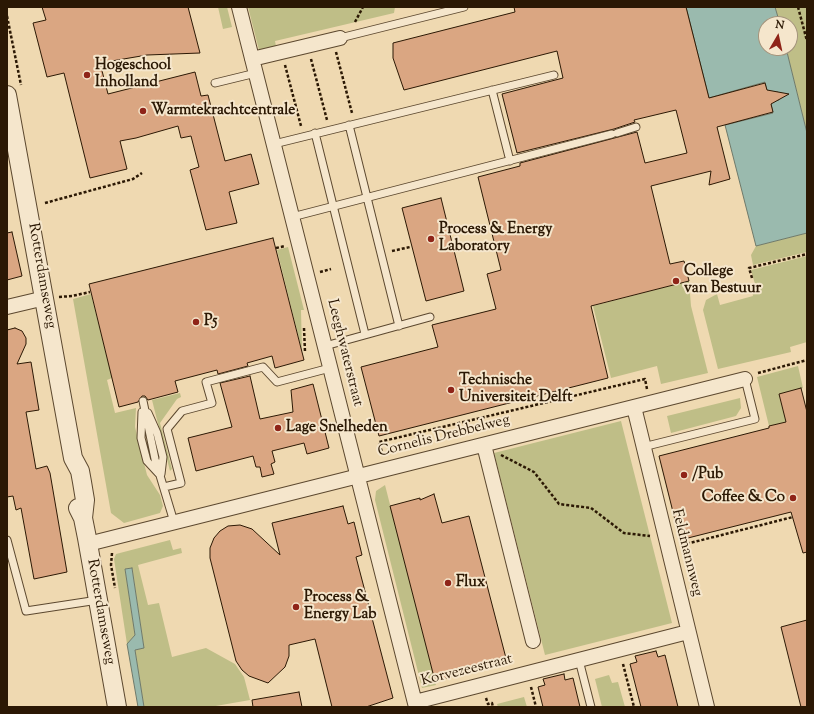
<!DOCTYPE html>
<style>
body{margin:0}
#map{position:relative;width:814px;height:714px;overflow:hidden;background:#efd9b1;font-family:"Sorts Mill Goudy",serif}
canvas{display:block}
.frame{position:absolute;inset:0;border:8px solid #2b1804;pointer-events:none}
.north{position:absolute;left:758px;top:16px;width:40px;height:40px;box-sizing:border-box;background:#f5e6cc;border:1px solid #a4947c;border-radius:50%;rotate:9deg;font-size:11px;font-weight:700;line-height:16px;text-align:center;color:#2b1804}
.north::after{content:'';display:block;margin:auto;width:14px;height:18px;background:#8f2418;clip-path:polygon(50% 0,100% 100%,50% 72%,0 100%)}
</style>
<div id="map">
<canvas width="814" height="714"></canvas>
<div class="frame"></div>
<div class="north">N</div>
</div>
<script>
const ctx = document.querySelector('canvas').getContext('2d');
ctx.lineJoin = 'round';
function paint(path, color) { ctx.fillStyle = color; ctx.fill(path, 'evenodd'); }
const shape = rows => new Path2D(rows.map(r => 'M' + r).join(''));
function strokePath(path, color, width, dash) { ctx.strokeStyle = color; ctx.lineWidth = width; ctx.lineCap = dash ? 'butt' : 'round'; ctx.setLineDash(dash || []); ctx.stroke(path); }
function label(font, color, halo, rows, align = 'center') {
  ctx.font = font + ' "Sorts Mill Goudy",serif'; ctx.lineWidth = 4; ctx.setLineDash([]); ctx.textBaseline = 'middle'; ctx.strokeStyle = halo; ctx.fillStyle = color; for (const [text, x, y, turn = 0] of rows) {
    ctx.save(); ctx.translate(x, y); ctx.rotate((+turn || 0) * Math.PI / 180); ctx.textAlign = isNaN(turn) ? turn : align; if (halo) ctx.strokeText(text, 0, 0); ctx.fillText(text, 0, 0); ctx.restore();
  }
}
paint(shape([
 [218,7,227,7,232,27,223,29],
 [248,7,395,7,394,13,275,41,276,46,259,50],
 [775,7,807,7,807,133,786,48,790,48,790,24,780,24],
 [807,233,807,252,753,265,751,255,756,246],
 [288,247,304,310,301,310,302,351,277,250],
 [807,256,807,342,790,347,791,352,718,369,703,310,706,300,717,294,720,305,753,296,751,286,755,284,751,270],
 [689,281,691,306,708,373,661,384,657,366,611,378,593,306],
 [91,294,112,378,107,380,115,413,136,408,135,427,147,475,160,495,163,506,160,513,124,523,111,513,73,299],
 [798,366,803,388,779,394,786,422,769,426,757,377],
 [180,393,181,397,177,399,160,423,172,469,170,471,152,400],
 [740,398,741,408,736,416,671,433,667,416],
 [621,421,672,623,545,655,494,453],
 [385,485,436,685,422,688,375,500,376,491],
 [170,540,173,550,181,548,182,553,138,565,148,605,159,603,172,657,206,648,235,664,244,677,250,700,210,707,144,707,135,650,144,648,132,568,125,569,135,635,127,644,114,559,116,554],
 [609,675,612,683,618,682,625,707,602,707,595,679],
 [524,697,527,707,498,707,497,704]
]), '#bfbe87');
const water = shape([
 [686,7,775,7,780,24,766,24,766,48,786,48,807,133,807,233,756,246,725,125,773,113,770,100,779,100,778,92,774,92,768,95,765,82,709,98,686,7],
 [132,568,144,648,135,650,144,707,138,707,127,644,135,635,125,569,132,568]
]);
paint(water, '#9abaae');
strokePath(water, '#6e796a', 1);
const building = shape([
 [42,7,188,7,200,53,147,55,100,63,108,94,195,72,201,96,208,95,225,161,251,154,259,184,229,192,237,223,206,230,190,170,199,167,191,136,181,138,178,126,136,138,120,141,127,169,90,178,64,73,47,77,33,23,46,20,42,7],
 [514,7,686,7,709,98,765,83,767,90,789,94,771,104,773,112,717,127,730,179,709,185,711,171,651,186,670,264,684,261,689,281,591,306,608,378,379,436,361,367,438,347,432,325,496,309,487,274,501,270,478,177,520,166,520,163,637,132,645,163,687,153,676,110,634,120,635,122,614,129,517,153,502,94,563,78,557,51,404,90,393,58,393,43,515,12,514,7],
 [441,198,464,291,426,301,402,208,441,198],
 [12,232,22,276,7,280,7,233,12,232],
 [273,238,304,360,275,368,272,356,247,363,248,366,218,374,217,370,175,381,178,392,148,400,145,396,142,396,138,402,119,407,89,284,273,238],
 [15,328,22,331,26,338,26,344,17,364,31,362,39,410,26,412,36,469,47,466,50,473,67,572,34,579,21,508,16,510,13,496,7,497,7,330,15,328],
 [250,376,260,419,293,412,291,390,313,384,329,448,307,454,304,443,272,451,275,462,271,464,274,474,262,477,260,467,256,467,253,456,196,471,188,438,232,427,220,383,250,376],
 [801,388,807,412,807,552,803,553,791,512,680,540,659,456,769,428,769,426,786,422,779,394,801,388],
 [434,494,442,523,469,516,507,662,435,681,390,506,420,498,420,500,434,494],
 [343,506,348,524,354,522,362,555,356,557,393,698,366,707,332,707,315,639,289,645,289,656,285,667,268,683,249,676,242,670,236,661,210,558,210,548,214,538,220,531,228,526,240,525,252,529,280,555,272,523,343,506],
 [807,620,807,707,801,707,781,627,807,620],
 [656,651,658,657,665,655,678,707,641,707,630,664,637,662,635,656,656,651],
 [564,674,565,680,573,678,580,707,543,707,538,687,545,685,543,679,564,674],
 [299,692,302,707,253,707,252,700,299,692]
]);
paint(building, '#daa682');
strokePath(building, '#2b1804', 1);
const service = shape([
 [340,38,464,7],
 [215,83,256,73],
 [492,90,510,161],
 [349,125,399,326],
 [315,133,365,334],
 [617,133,636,127],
 [274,144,554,75],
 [292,217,612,134],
 [325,346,430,317],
 [143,401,155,459,174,522],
 [142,412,141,438,147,461,159,474],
 [148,413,157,433,163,457,161,474],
 [643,447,755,419,745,379],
 [164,487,181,483,167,429,182,411,212,403,206,382,263,367,277,382,330,368],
 [7,540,26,611,98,600],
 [579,660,591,707]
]);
const minor = shape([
 [239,7,416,707],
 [252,59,340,38],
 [7,307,45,298],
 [634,407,707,707],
 [484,445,533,641],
 [88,544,745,379],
 [415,702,688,632]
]);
const tertiary = shape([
 [7,95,73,458,80,471,82,482,85,500,83,518],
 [78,508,83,518,87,538,117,707]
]);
strokePath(service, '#5c482f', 9);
strokePath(minor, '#5c482f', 16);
strokePath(tertiary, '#5c482f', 20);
strokePath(shape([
 [798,7,807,41],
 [7,16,21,85],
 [355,22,363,7],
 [336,52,352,113],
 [311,59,327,120],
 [285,65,301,126],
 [45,203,133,179,142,173],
 [276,248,285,246],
 [392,251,410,247],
 [320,272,331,269],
 [752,278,749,268,807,254],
 [59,297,72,296,90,292],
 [304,328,305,352],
 [758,373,807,360],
 [501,455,534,472,559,504,591,508,624,533,650,536],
 [383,456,379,442,645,379,647,389],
 [682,545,793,517],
 [112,553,111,565,115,588],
 [623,664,634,707],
 [531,687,536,707],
 [486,698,488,704,492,703,493,707]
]), '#2b1804', 2.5, [3, 2]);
strokePath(service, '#f5e6cc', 7);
strokePath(minor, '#f5e6cc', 14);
strokePath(tertiary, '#f5e6cc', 18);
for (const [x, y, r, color] of [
 [87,75,4,"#8f2418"],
 [143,111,4,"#8f2418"],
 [431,239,4,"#8f2418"],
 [676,281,4,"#8f2418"],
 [196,322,4,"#8f2418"],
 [451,390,4,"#8f2418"],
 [278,428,4,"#8f2418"],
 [684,475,4,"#8f2418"],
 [793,498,4,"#8f2418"],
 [448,583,4,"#8f2418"],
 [296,607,4,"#8f2418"]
]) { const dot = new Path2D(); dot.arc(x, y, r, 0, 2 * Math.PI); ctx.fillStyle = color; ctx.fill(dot); strokePath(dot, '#f5e6cc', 1.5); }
label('bold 15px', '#2b1804', '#f5e6cc', [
 ["Hogeschool",95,66],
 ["Inholland",95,83],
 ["Warmtekrachtcentrale",151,111],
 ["Process & Energy",439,230],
 ["Laboratory",439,247],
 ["College",684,272],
 ["van Bestuur",684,289],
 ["P5",204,322],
 ["Technische",459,381],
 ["Universiteit Delft",459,398],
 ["Lage Snelheden",286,428],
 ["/Pub",692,475],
 ["Coffee & Co",785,498,"right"],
 ["Flux",456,583],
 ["Process &",304,598],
 ["Energy Lab",304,615]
], 'left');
label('15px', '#2b1804', '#f5e6cc', [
 ["Rotterdamseweg",41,276,80],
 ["Leeghwaterstraat",344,353,76],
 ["Cornelis Drebbelweg",444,437,-14],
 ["Feldmannweg",686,553,76],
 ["Rotterdamseweg",100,612,80],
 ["Korvezeestraat",467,671,-14]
]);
</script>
